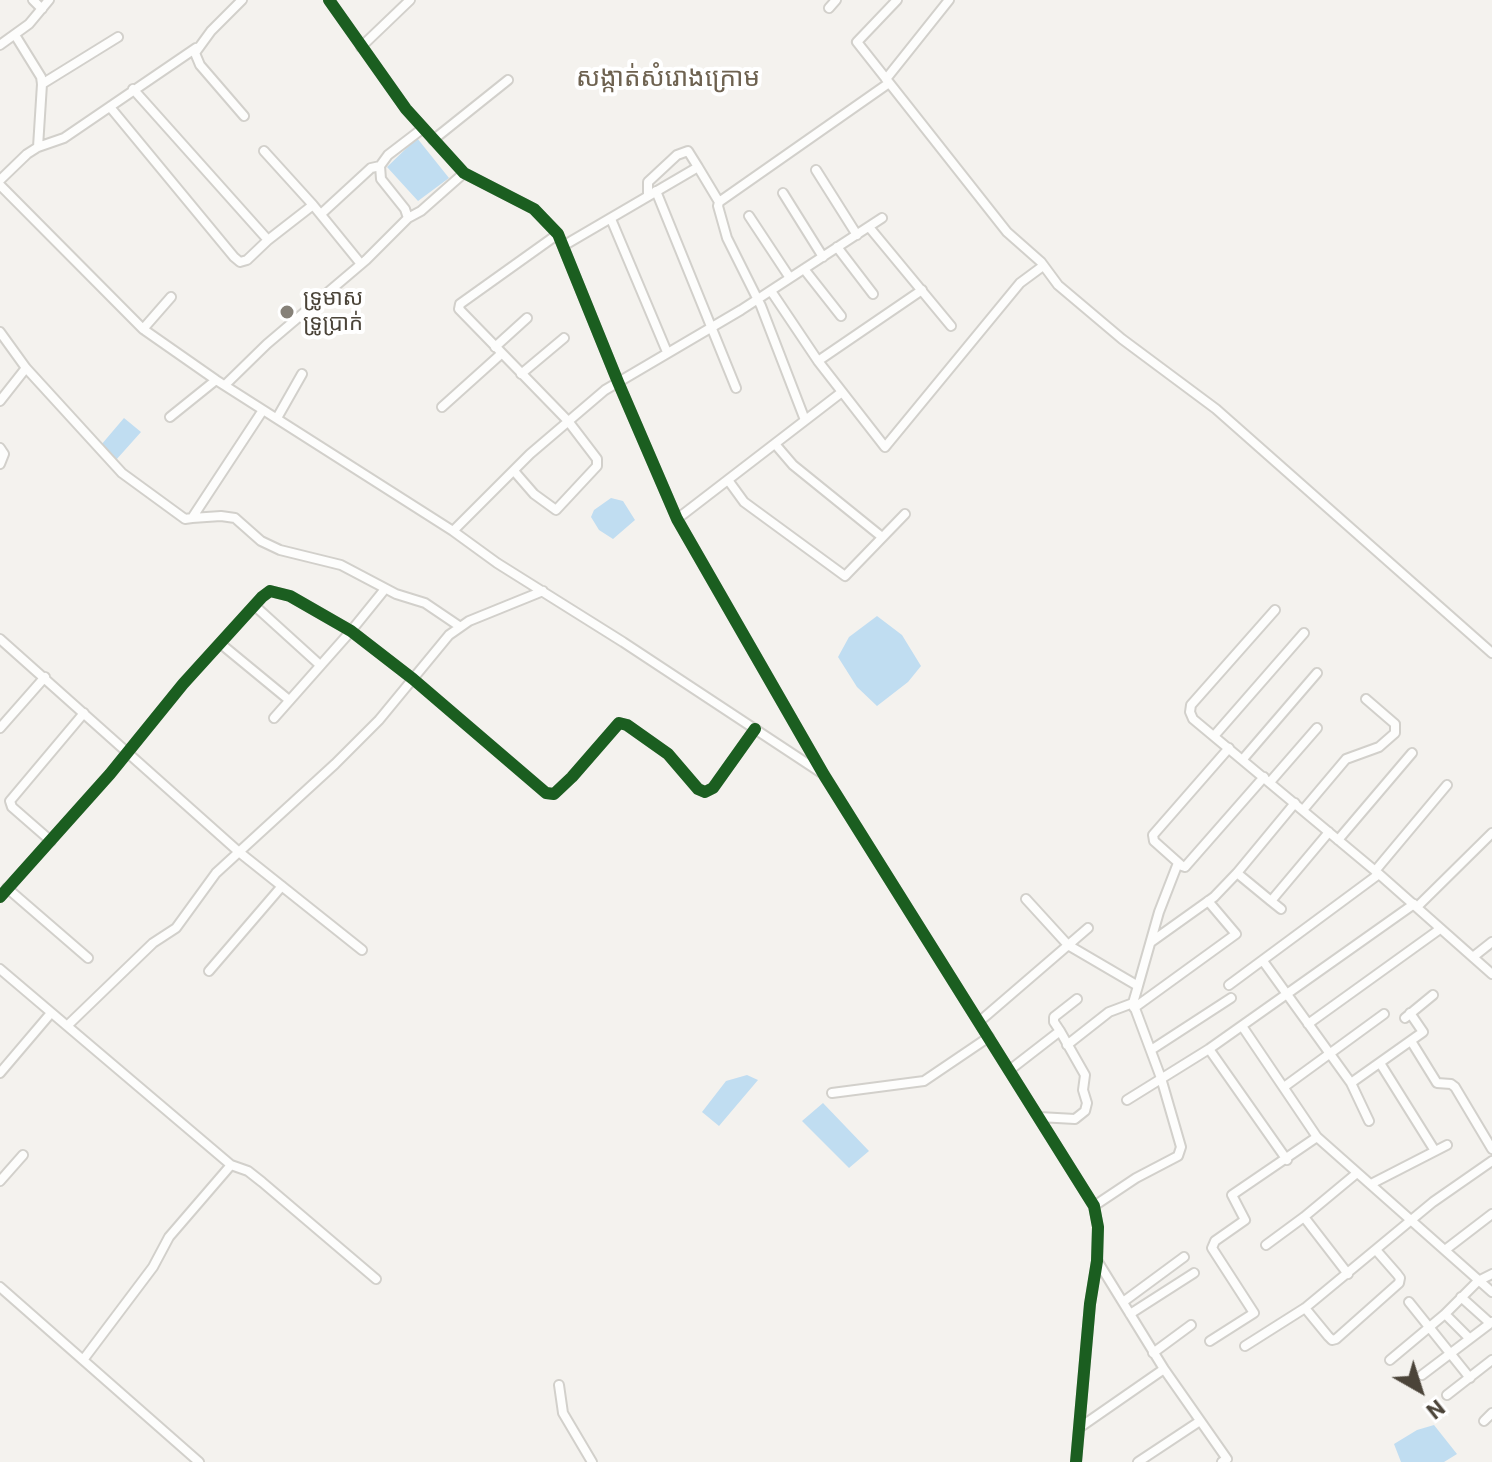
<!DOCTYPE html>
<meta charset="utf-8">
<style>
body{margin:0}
#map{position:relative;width:1492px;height:1462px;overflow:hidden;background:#f4f2ee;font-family:Roboto,sans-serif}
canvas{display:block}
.north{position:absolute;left:1380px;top:1350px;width:80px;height:80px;-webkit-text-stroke:6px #fff;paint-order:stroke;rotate:141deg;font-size:22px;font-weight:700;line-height:32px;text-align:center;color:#4b4439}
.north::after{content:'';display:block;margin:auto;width:28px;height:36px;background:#4b4439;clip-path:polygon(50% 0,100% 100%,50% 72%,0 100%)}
</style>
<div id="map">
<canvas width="1492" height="1462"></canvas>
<div class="north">N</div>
</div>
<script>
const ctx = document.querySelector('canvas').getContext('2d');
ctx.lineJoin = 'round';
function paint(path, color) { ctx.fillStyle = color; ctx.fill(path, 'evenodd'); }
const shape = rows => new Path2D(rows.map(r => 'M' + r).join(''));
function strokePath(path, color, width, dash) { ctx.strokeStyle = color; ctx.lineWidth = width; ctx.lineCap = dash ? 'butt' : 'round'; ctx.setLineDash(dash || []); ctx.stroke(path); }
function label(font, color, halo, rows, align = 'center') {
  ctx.font = font + ' Roboto,"Noto Sans Khmer",sans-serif'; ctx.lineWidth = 8; ctx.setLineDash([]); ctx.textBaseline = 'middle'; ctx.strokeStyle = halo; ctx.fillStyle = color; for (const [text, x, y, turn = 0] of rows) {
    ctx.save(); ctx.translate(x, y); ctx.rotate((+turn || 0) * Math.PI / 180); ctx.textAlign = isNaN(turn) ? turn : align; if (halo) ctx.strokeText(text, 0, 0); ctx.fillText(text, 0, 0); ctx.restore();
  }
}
paint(shape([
 [417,138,449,178,418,201,387,167],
 [124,418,141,432,116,460,101,445],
 [611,498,623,501,635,520,613,539,599,530,591,517,594,510],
 [877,616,902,635,921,666,908,682,877,706,857,687,838,657,849,637],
 [747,1075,758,1080,719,1126,702,1112,726,1081],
 [823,1103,869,1151,849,1168,802,1121],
 [1434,1425,1457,1454,1444,1462,1401,1462,1394,1444,1417,1430]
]), '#c0ddf1');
const street = shape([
 [33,0,42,9],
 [242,0,211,31,195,53,200,65,244,116],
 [329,0,406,109,464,173,534,209,558,234,618,382,677,519,824,775,1094,1206,1098,1227,1097,1261,1090,1304,1076,1462],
 [897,0,857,42,1007,232,1041,262,1058,285,1122,339,1216,409,1492,653],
 [829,8,836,0],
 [15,35,41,77,42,84,38,147],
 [0,45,29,24,49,0],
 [361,47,410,0],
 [886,79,949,0],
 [42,84,118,37],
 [133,89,268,240,313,205,361,264],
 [110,107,234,257,240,262,247,260,268,240],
 [433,140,508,80],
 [264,151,313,205],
 [816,170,857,235],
 [0,180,27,154,38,147,64,138,196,48],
 [0,185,143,329,216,380,453,531,497,563,623,642,820,772],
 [656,191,736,388],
 [783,193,823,257],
 [648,195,648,182,677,155,688,151,698,167],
 [321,214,371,168,380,166],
 [749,216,790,278],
 [408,218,421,211,464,173],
 [611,219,667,352],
 [869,227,951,326],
 [563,246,698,167,719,202],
 [837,247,873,294],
 [804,269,841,316],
 [771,291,818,361,885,447,1020,283,1043,266],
 [143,329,171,297],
 [0,332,26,368,122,473,185,519,192,518,263,410],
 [495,347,527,318],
 [818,361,922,290],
 [521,374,564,338],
 [225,385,267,344,366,260,408,218,405,209,381,179,380,166,388,155,422,129],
 [0,401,26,368],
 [442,407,501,354],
 [170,417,216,380],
 [277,418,302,374],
 [805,420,761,306,727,238,718,206,719,202,889,83],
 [775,444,793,465,882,537],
 [0,448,4,454,0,464],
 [514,471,534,494,556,510,597,466,597,459,568,421,459,309,460,304,558,234],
 [728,480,744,502,845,576,905,514],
 [192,518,221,516,235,518,261,541,280,550,341,565,396,594,425,603,459,626],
 [677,519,842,392],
 [453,531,530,454,605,390,741,310,882,218],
 [255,606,320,665],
 [1275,610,1191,705,1190,712,1193,719,1379,874,1492,974],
 [0,639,239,852,362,950],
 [221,644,289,700],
 [274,718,351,631,385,589],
 [0,728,45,677],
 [1214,736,1304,633],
 [1229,748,1153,835,1154,841,1182,866,1185,867,1264,777],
 [1243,759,1317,673],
 [1270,782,1317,728],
 [1303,810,1346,759,1379,747,1395,733,1395,724,1366,699],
 [1338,840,1412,753],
 [51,841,12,807,10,801,84,713],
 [1375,871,1447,785],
 [1237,873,1271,901,1329,832],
 [7,888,88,958],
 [0,897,110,774,183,684,262,597,270,591,290,596,351,631,413,679,546,793,554,794,572,777,619,723,627,725,668,754,698,789,705,792,713,788,755,729],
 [1026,899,1068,945,1138,986,1133,1003,1161,1078,1181,1147,1178,1156,1136,1178,1094,1206],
 [1271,901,1281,909],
 [1417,907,1492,833],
 [1151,942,1214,897,1237,873,1295,803],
 [1473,957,1492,942],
 [1263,961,1351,1083,1369,1121],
 [0,969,231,1165,248,1171,262,1182,376,1279],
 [209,971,282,886],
 [1229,985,1379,874],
 [1138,986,1159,912,1178,863],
 [1134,1008,1236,934,1208,901],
 [1405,1018,1433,995],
 [980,1021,1088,928],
 [1308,1024,1440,929],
 [68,1025,153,943,176,928,216,873,335,764,379,720,449,635,469,621,543,591],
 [1242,1026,1317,1137,1492,1292],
 [1060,1031,1054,1022,1054,1017,1077,999],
 [1411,1041,1437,1083,1451,1084,1455,1087,1492,1149],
 [1067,1045,1109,1012,1133,1003],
 [1209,1049,1287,1160],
 [1151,1050,1231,998],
 [1380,1063,1435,1151],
 [1011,1069,1060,1031,1085,1075,1083,1090,1087,1103,1085,1111,1075,1119,1039,1117],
 [0,1073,51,1013],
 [1351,1083,1423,1032,1410,1013],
 [1284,1087,1384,1014],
 [832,1093,924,1081,989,1037],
 [1127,1100,1209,1049,1414,904],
 [0,1181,23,1155],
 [1371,1184,1447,1145],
 [1304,1217,1348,1274],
 [1266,1245,1304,1217,1357,1173],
 [1445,1250,1492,1214],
 [1098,1262,1164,1369,1227,1459,1222,1462],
 [0,1287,199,1462],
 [1461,1297,1490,1323],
 [1123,1302,1184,1257],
 [1409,1302,1470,1378],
 [1305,1308,1328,1336,1332,1340,1336,1339,1399,1283,1400,1278,1397,1274,1376,1250],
 [1130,1314,1194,1273],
 [1445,1314,1469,1338],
 [1210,1341,1254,1313,1212,1248,1215,1241,1245,1220,1232,1195,1317,1137],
 [1245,1346,1305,1308,1433,1202,1492,1161],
 [1153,1353,1191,1325],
 [83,1360,153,1267,169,1237,231,1165],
 [1390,1360,1445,1314,1478,1281,1492,1274],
 [1422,1375,1492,1322],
 [559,1385,563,1413,592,1462],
 [1447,1395,1492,1360],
 [1484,1421,1492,1413],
 [1079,1428,1164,1369],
 [1138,1462,1200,1421]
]);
strokePath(street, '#d2d0cb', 12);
strokePath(street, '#fdfdfc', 8);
strokePath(shape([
 [329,0,406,109,464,173,534,209,558,234,618,382,677,519,824,775,1094,1206,1098,1227,1097,1261,1090,1304,1076,1462],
 [0,897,110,774,183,684,262,597,270,591,290,596,351,631,413,679,546,793,554,794,572,777,619,723,627,725,668,754,698,789,705,792,713,788,755,729]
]), '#1b5e20', 12);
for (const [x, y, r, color] of [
 [287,312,8,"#868178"]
]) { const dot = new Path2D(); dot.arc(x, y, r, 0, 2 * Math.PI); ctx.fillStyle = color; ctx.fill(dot); strokePath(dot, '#fff', 3); }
label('22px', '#4b4439', '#fff', [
 ["ទ្រូមាស",303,299],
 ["ទ្រូប្រាក់",303,324]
], 'left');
label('26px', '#6e6250', '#fff', [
 ["សង្កាត់សំរោងក្រោម",668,79]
]);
</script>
